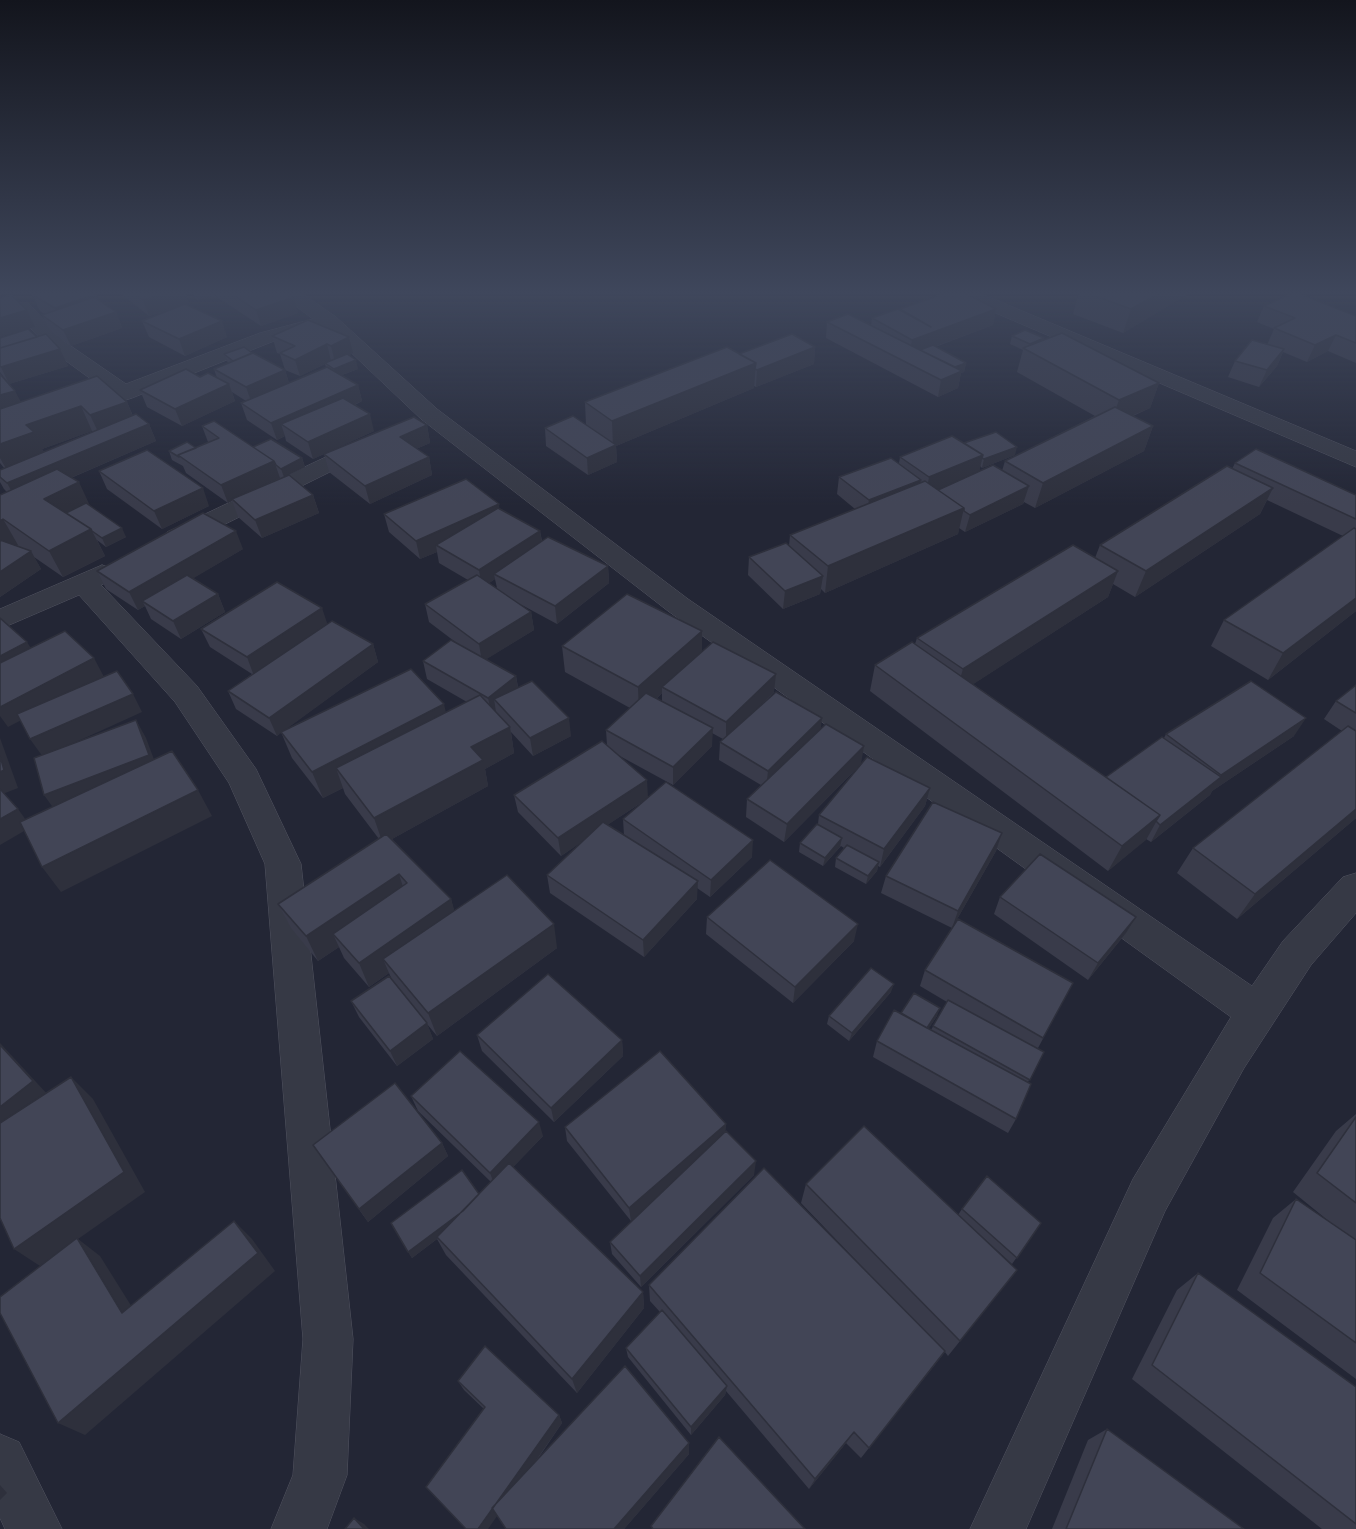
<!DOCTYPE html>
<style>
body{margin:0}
canvas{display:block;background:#232635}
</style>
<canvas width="1356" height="1529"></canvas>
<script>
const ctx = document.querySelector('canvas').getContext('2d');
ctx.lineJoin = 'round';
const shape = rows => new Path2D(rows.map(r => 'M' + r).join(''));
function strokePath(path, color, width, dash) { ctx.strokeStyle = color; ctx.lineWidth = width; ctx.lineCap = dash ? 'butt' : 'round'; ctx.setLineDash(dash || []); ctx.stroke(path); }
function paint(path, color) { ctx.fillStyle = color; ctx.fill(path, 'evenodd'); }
const minor = shape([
 [277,292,300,292,336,317,437,409,688,599,1252,986,1283,941,1343,877,1356,873,1356,913,1311,965,1244,1068,1165,1211,1026,1529,970,1529,1133,1179,1231,1017,668,611,421,419,324,327,274,341,132,398,0,440,0,425,106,390,51,350,14,311,11,307,14,303,28,303,65,342,126,384,260,333,313,319,277,292],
 [977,292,1356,451,1356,467,970,302,967,298,970,294,977,292],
 [366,438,374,440,378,445,374,450,185,544,176,546,167,544,163,538,167,532,366,438],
 [102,565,112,568,116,574,112,580,101,585,197,686,256,769,301,864,353,1339,347,1475,327,1529,271,1529,293,1475,303,1339,265,864,229,783,175,702,79,595,0,629,0,609,102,565],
 [0,1434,19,1442,62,1529,5,1529,0,1518,0,1434]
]);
strokePath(minor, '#515360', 1);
paint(minor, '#363945');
paint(shape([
 [119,292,185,292,189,303,186,304,227,337,185,356,149,337,142,321,170,310,149,316],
 [191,292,286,292,298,313,261,326,217,297,216,295,198,300],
 [1079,292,1189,292,1188,294,1123,333,1073,314],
 [96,294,99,300,116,312,122,328,71,346,50,331,42,315,45,314,40,311,32,295],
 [0,298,27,310,35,327,2,336,2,337,37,337,60,349,68,366,9,384,0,372],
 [1264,306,1356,316,1356,363,1328,351,1307,362,1283,352,1277,366,1259,387,1228,377,1235,361,1267,345,1274,329,1257,322],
 [900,309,996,309,993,325,935,347,966,363,964,372,961,373,958,388,938,397,826,338,827,322,871,326,872,318,900,310],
 [308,320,353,353,349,355,358,369,342,375,358,385,362,401,355,405,374,431,313,459,286,441,285,436,277,440,247,420,241,403,246,401,232,392,235,401,182,426,147,407,140,390,200,377,217,378,214,369,228,363,224,354,252,353,285,370,289,383,326,367,325,364,300,376,285,370,280,354,277,353,272,336],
 [1012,336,1044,338,1043,341,1159,383,1150,408,1133,416,1153,426,1144,451,1035,508,1024,502,1023,504,965,532,959,528,958,534,825,593,821,589,820,594,783,609,748,575,749,557,789,546,790,535,855,509,837,494,839,477,899,463,900,457,964,444,1015,455,982,468,980,466,979,472,1002,471,1005,461,1095,416,1017,372,1023,350,1010,344],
 [815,347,814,364,756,387,754,386,754,388,616,446,617,462,588,475,546,446,545,428,586,425,585,402,739,354],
 [0,374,21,402,127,402,133,416,149,424,156,441,71,478,90,506,126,537,106,547,97,540,105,556,63,577,34,557,41,569,0,597,0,495,7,492,4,489,0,482,0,470,4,468,0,463],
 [92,431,93,432,44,452,42,449],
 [427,425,430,443,416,449,429,457,432,475,370,504,329,472,324,454],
 [202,426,253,447,302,458,305,467,289,475,313,495,319,513,262,538,238,517,232,501,228,503,186,473,183,466,172,460,169,451,196,448,208,442],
 [1235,463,1356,495,1356,611,1268,680,1211,646,1224,620,1343,536,1267,500,1260,514,1135,597,1113,584,1108,597,973,684,1106,777,1164,738,1166,734,1294,736,1212,791,1210,795,1151,842,1146,839,1108,871,870,691,875,665,915,644,917,638,1095,558,1100,545,1232,469],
 [99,471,209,506,162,529,107,489],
 [499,508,540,531,542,541,608,566,609,583,557,624,520,604,531,612,534,630,486,659,516,676,518,687,571,736,533,756,511,732,514,753,485,769,488,786,392,839,451,899,454,911,557,948,437,1036,427,1024,433,1039,397,1066,359,1017,351,1001,392,980,389,973,369,987,344,958,339,947,318,961,291,928,278,904,379,839,345,794,343,788,323,798,292,758,281,732,277,736,236,709,228,691,252,674,210,647,201,629,328,624,373,644,378,662,283,731,446,713,467,702,427,679,423,661,458,644,429,622,425,604,468,580,439,563,437,552,420,559,389,532,384,514],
 [495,579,497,588,489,583],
 [243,549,193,578,218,594,225,612,181,639,151,619,145,606,138,610,106,589,97,571],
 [702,631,702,652,774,692,764,703,821,729,861,764,784,842,746,817,747,799,761,785,719,760,720,742,723,739,712,733,712,746,673,785,618,755,648,797,752,857,710,897,697,888,697,899,644,957,550,893,547,875,584,840,561,856,518,812,514,795,607,745,606,730,630,708,565,672,562,646],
 [662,693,662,702,656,699],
 [644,801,623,819,624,835,607,825],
 [1356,685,1356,818,1237,919,1177,873,1193,848,1342,731,1324,719,1336,701],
 [930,788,925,806,880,867,878,866,877,871,866,884,835,867,836,858,844,848,841,846,823,866,799,852,800,843,818,824,819,815],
 [1002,833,996,851,952,928,881,893,886,876],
 [1000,897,1126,933,1088,980,994,914],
 [707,917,854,941,793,1003,706,934],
 [925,970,1073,983,1038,1048,1044,1052,1028,1082,1016,1119,1008,1133,873,1057,877,1041,901,1014,937,1016,928,1029,931,1030,947,1002,920,986],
 [891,992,849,1041,827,1024,829,1016],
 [477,1035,622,1040,623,1056,554,1122,482,1051],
 [411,1096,543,1136,513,1167,643,1292,644,1308,577,1393,446,1255,437,1239,412,1258,391,1223,479,1194,491,1182,418,1111],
 [1356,1114,1356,1379,1237,1290,1273,1218,1296,1199,1336,1227,1293,1192,1336,1131],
 [726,1124,725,1131,754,1175,641,1287,612,1254,610,1242,646,1207,631,1221,567,1141,565,1127],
 [442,1143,448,1156,368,1222,313,1145],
 [806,1184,958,1215,962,1209,1041,1223,1012,1264,975,1230,1017,1270,948,1356,945,1352,861,1458,846,1443,809,1489,726,1391,725,1395,691,1435,628,1357,626,1348,660,1312,650,1301,649,1285,872,1277,801,1203],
 [1198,1273,1356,1387,1356,1529,1322,1529,1132,1379,1177,1290],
 [458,1381,559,1415,562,1423,535,1463,689,1443,689,1454,624,1529,506,1529,484,1409,464,1390],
 [1107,1429,1244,1529,1052,1529,1088,1440]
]), '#393b4a');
paint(shape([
 [0,292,12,292,0,295],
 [169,292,185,292,189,303,149,316,143,300],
 [196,292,216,292,216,295,198,300],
 [1161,292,1189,292,1188,294,1123,333,1131,309],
 [96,294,103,310,62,325,55,308],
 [294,297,298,313,261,326,256,310],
 [996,309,993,325,909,356,912,340],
 [27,310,35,327,2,336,4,341,0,343,0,318],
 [116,312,122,328,71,346,63,330],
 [222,321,227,337,185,356,179,339],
 [1336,335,1328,351,1307,362,1315,345],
 [349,337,353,353,335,362,331,346],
 [327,344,331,361,325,363,325,364,300,376,295,360],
 [815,347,814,364,756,387,757,370],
 [60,349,68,366,9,384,1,367],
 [1284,349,1277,366,1259,387,1267,370],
 [356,360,358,369,336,377,334,369],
 [756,363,754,388,616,446,617,462,588,475,587,458,613,446,612,421],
 [966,363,964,372,961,373,958,388,938,397,941,380,950,369],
 [285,370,290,387,252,404,246,387],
 [1159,383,1150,408,1110,425,1119,400],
 [229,384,235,401,182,426,175,409],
 [358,385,362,401,293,432,281,424,285,436,277,440,271,423],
 [15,391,24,408,0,413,0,395],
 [127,402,137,427,102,440,90,415],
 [81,406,92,431,42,449,47,458,8,472,0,458,0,444,26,425],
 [370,414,374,431,313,459,308,442],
 [149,424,156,441,17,501,7,483],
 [427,425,430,443,404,454,400,437],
 [1153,426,1144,451,1035,508,1043,483],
 [1017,447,1015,455,982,468,984,459],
 [983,455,979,473,926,495,929,477],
 [429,457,432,475,370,504,365,486],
 [302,458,305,467,284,477,281,469],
 [274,461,280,478,232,499,232,501,228,503,221,485],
 [921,480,917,497,866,518,869,500],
 [79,482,91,508,73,518,44,499],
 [1029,486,1023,504,965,532,970,515],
 [203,488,209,506,162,529,154,511],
 [1273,488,1260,514,1135,597,1146,571],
 [313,495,319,513,262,538,255,520],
 [499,504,501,522,436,545,437,552,420,559,416,541],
 [964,508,958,534,825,593,828,566],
 [3,519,18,545,0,554,0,521],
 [122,528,126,537,106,547,102,538],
 [91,529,105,556,63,577,49,551],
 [236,531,243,549,148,605,142,601,145,606,138,610,129,592],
 [540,531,543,549,494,574,495,579,482,588,479,570],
 [31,551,41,569,0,597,0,572],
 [608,566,609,583,557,624,555,606],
 [1118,571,1108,597,955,696,963,669],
 [823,576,820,594,783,609,785,591],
 [218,594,225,612,181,639,173,621],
 [1356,598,1356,611,1268,680,1283,653],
 [322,608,328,626,254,676,247,657],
 [531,612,534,630,482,662,479,644],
 [702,631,702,657,662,687,662,693,639,714,638,687],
 [27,642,38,660,0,680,0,656],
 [373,644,378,662,277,736,269,718],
 [94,658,104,677,8,727,0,716,0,707],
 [776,674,774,692,726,740,726,722],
 [516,676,519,694,494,699,496,712,492,716,488,698],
 [133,694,142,712,43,757,30,739],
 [444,704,450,731,336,768,343,788,323,798,312,772],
 [569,718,571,736,533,756,530,738],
 [822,718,820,736,766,789,768,771],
 [1306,718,1294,736,1212,791,1210,795,1151,842,1160,825,1219,778,1221,775],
 [136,720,146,738,159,773,57,813,44,795],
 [510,727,514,753,485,769,488,786,383,844,374,818,471,747],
 [713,728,712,746,673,785,673,767],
 [0,738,18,788,0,795],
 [864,746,861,764,784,842,787,824],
 [647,780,648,798,561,856,558,838],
 [930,788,925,806,880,867,884,849],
 [198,790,212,816,61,892,42,867],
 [18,809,31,827,0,845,0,819],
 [1356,809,1356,818,1237,919,1255,894],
 [1160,815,1146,840,1108,871,1122,846],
 [1002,833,996,851,952,928,958,911],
 [842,838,840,847,823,866,825,858],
 [753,840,752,857,710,897,711,880],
 [879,862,877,871,866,884,868,876],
 [399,874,407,900,333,934,339,947,318,961,306,936],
 [698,881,697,899,644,957,643,940],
 [451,899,458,923,383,959,389,973,369,987,359,963],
 [1136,917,1126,933,1088,980,1098,963],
 [554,924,557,948,437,1036,428,1013],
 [858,924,854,941,793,1003,795,987],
 [894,984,891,992,849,1041,852,1033],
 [940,1008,937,1016,924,1036,927,1029],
 [427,1023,433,1039,397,1066,390,1051],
 [622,1040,623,1056,554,1122,551,1108],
 [0,1043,49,1096,0,1135],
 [71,1077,93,1099,145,1192,78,1239,100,1256,145,1328,40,1266,14,1249],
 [539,1122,543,1136,495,1186,490,1173],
 [726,1124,725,1138,631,1221,629,1208],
 [442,1143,448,1156,368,1222,359,1209],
 [756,1161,754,1175,641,1287,640,1276],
 [481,1197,483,1204,412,1258,408,1252],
 [234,1221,252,1239,275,1271,85,1435,58,1423],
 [643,1292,644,1308,577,1393,572,1379],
 [727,1386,725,1395,691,1435,691,1427],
 [559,1415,562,1423,488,1529,478,1529],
 [854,1432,846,1443,809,1489,815,1479],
 [689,1443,689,1454,624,1529,614,1529],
 [0,1485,7,1493,0,1500],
 [354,1518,364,1524,369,1529,364,1529]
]), '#2e303c');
const building = shape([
 [40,292,93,292,96,294,55,308,32,295,40,292],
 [133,292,169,292,143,300,133,292],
 [229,292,286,292,294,297,256,310,229,292],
 [949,292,963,292,996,309,912,340,872,318,898,309,931,327,900,309,949,292],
 [1084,292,1161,292,1131,309,1084,292],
 [1295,292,1356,316,1356,343,1336,335,1315,345,1274,328,1295,318,1264,306,1295,292],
 [11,295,27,310,0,318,0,298,11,295],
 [94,297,116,312,63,330,42,315,94,297],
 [185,304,222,321,179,339,142,321,185,304],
 [848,314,962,371,941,380,827,322,848,314],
 [308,320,349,337,331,346,327,344,295,360,280,353,295,346,272,336,308,320],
 [28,329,37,337,0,348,0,338,28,329],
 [1025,330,1044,338,1030,344,1012,336,1025,330],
 [1062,333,1159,383,1119,400,1023,348,1062,333],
 [46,334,60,349,1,367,0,366,0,348,46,334],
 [792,334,815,347,757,370,755,369,756,363,739,354,792,334],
 [1252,340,1284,349,1267,370,1235,361,1252,340],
 [933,345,966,363,955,367,920,350,933,345],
 [244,347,252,353,233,361,224,354,244,347],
 [727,347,756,363,612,421,585,402,727,347],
 [253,353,285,370,246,387,214,369,253,353],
 [347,354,356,360,334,369,325,363,347,354],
 [327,367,358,385,271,423,241,403,327,367],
 [186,369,200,377,208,373,229,384,175,409,140,390,186,369],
 [0,374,15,391,0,395,0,374],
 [97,376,127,402,90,415,81,406,26,425,34,432,0,444,0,409,97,376],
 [343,398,370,414,308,442,281,424,343,398],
 [1115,407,1153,426,1043,483,1005,461,1115,407],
 [136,414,149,424,7,483,0,477,0,470,136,414],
 [573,416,616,445,587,458,545,428,573,416],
 [414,417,427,425,400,437,429,457,365,486,324,454,414,417],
 [214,421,274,461,221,485,178,455,219,438,202,426,214,421],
 [996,432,1017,447,984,459,982,458,983,455,964,443,996,432],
 [952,436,983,455,929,477,900,457,952,436],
 [271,439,302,458,281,469,276,465,274,461,253,447,271,439],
 [187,442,196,448,178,455,179,457,169,451,187,442],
 [1256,449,1356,495,1356,519,1235,463,1256,449],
 [147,450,203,488,154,511,99,471,147,450],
 [891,458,921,480,869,500,839,477,891,458],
 [993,465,1029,486,970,515,964,511,964,508,938,490,993,465],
 [1227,466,1273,488,1146,571,1100,545,1227,466],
 [57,469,79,482,44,499,91,529,49,551,3,519,0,521,0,495,57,469],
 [289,475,313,495,255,520,232,499,289,475],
 [466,479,499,504,416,541,384,514,466,479],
 [925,481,964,508,828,566,790,535,925,481],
 [86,503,122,528,102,538,92,531,91,529,66,513,86,503],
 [498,508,540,531,479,570,436,545,498,508],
 [203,513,236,531,129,592,97,571,203,513],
 [1354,528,1356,529,1356,598,1283,653,1224,620,1354,528],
 [548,537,608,566,555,606,494,574,548,537],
 [0,540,31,551,0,572,0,540],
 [786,543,823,576,785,591,749,557,786,543],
 [1073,545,1118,571,963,669,917,638,1073,545],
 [187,575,218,594,173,621,142,601,187,575],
 [477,575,531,612,479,644,425,604,477,575],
 [277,582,322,608,247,657,201,629,277,582],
 [627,594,702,631,638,687,562,646,627,594],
 [0,618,27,642,0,656,0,618],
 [332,621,373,644,269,718,228,691,332,621],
 [65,631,94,658,0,707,0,663,65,631],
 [451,640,516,676,488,698,423,661,451,640],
 [713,642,776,674,726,722,662,687,713,642],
 [912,642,1160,815,1122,846,875,665,912,642],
 [411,669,444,704,312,772,281,732,411,669],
 [117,671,133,694,30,739,17,714,117,671],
 [532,681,569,718,530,738,494,699,532,681],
 [1251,681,1306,718,1221,775,1166,734,1251,681],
 [1356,685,1356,713,1336,701,1356,685],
 [776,692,822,718,768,771,720,742,776,692],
 [646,693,713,728,673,767,606,730,646,693],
 [480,695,510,727,471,747,483,760,374,818,336,768,480,695],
 [136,720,149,755,44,795,34,758,136,720],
 [826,724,864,746,787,824,747,799,826,724],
 [1348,726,1356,731,1356,809,1255,894,1193,848,1348,726],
 [1162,737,1221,777,1160,825,1156,821,1160,815,1106,777,1162,737],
 [602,741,647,780,558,838,514,795,602,741],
 [172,751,198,790,42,867,20,822,172,751],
 [0,756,4,770,0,772,0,756],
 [867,757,930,788,884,849,819,815,867,757],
 [666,782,753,840,711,880,623,819,666,782],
 [0,789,18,809,0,819,0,789],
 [933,802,1002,833,958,911,886,876,933,802],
 [603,822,698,881,643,940,547,875,603,822],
 [817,824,842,838,825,858,800,843,817,824],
 [386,834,451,899,359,963,333,934,407,883,399,874,306,936,278,904,386,834],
 [847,845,879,862,868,876,836,858,847,845],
 [1040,854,1136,917,1098,963,1000,897,1040,854],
 [770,860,858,924,795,987,707,917,770,860],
 [507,875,554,924,428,1013,383,959,507,875],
 [958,919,1073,983,1043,1038,925,970,958,919],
 [871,968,894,984,852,1033,829,1016,871,968],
 [548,974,622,1040,551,1108,477,1035,548,974],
 [389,976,427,1023,390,1051,351,1001,389,976],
 [914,993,940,1008,927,1028,901,1013,914,993],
 [948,1000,1044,1052,1030,1080,933,1026,948,1000],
 [894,1010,1031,1084,1016,1119,877,1041,894,1010],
 [0,1045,33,1081,0,1107,0,1045],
 [460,1051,539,1122,490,1173,411,1096,460,1051],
 [660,1051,726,1124,629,1208,565,1127,660,1051],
 [71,1077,124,1172,14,1249,0,1218,0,1123,71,1077],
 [395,1083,442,1143,359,1209,313,1145,395,1083],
 [1356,1117,1356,1203,1317,1173,1356,1117],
 [864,1126,1017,1270,960,1341,806,1184,864,1126],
 [726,1131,756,1161,640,1276,610,1242,726,1131],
 [509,1163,643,1292,572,1379,437,1237,509,1163],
 [764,1168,945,1351,869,1448,854,1432,815,1479,649,1285,764,1168],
 [462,1170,479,1194,463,1211,408,1252,391,1223,462,1170],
 [987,1176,1041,1223,1017,1258,962,1209,987,1176],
 [1296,1199,1356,1240,1356,1343,1260,1273,1296,1199],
 [234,1221,258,1253,58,1423,0,1313,0,1297,77,1238,122,1313,234,1221],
 [1198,1273,1356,1387,1356,1524,1152,1365,1198,1273],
 [662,1310,727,1386,691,1427,626,1348,662,1310],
 [485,1346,559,1415,478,1529,466,1529,426,1487,485,1407,458,1381,485,1346],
 [625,1366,689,1443,614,1529,506,1529,492,1508,625,1366],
 [1107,1429,1244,1529,1066,1529,1107,1429],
 [719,1437,805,1529,653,1529,651,1526,719,1437],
 [354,1518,364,1529,345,1529,354,1518]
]);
paint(building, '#424556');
strokePath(building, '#2e303c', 1.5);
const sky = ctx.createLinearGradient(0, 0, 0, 506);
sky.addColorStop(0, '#13151d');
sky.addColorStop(0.58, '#3f475c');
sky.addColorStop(1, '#3f475c00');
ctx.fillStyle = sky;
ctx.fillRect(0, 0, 1356, 506);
</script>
